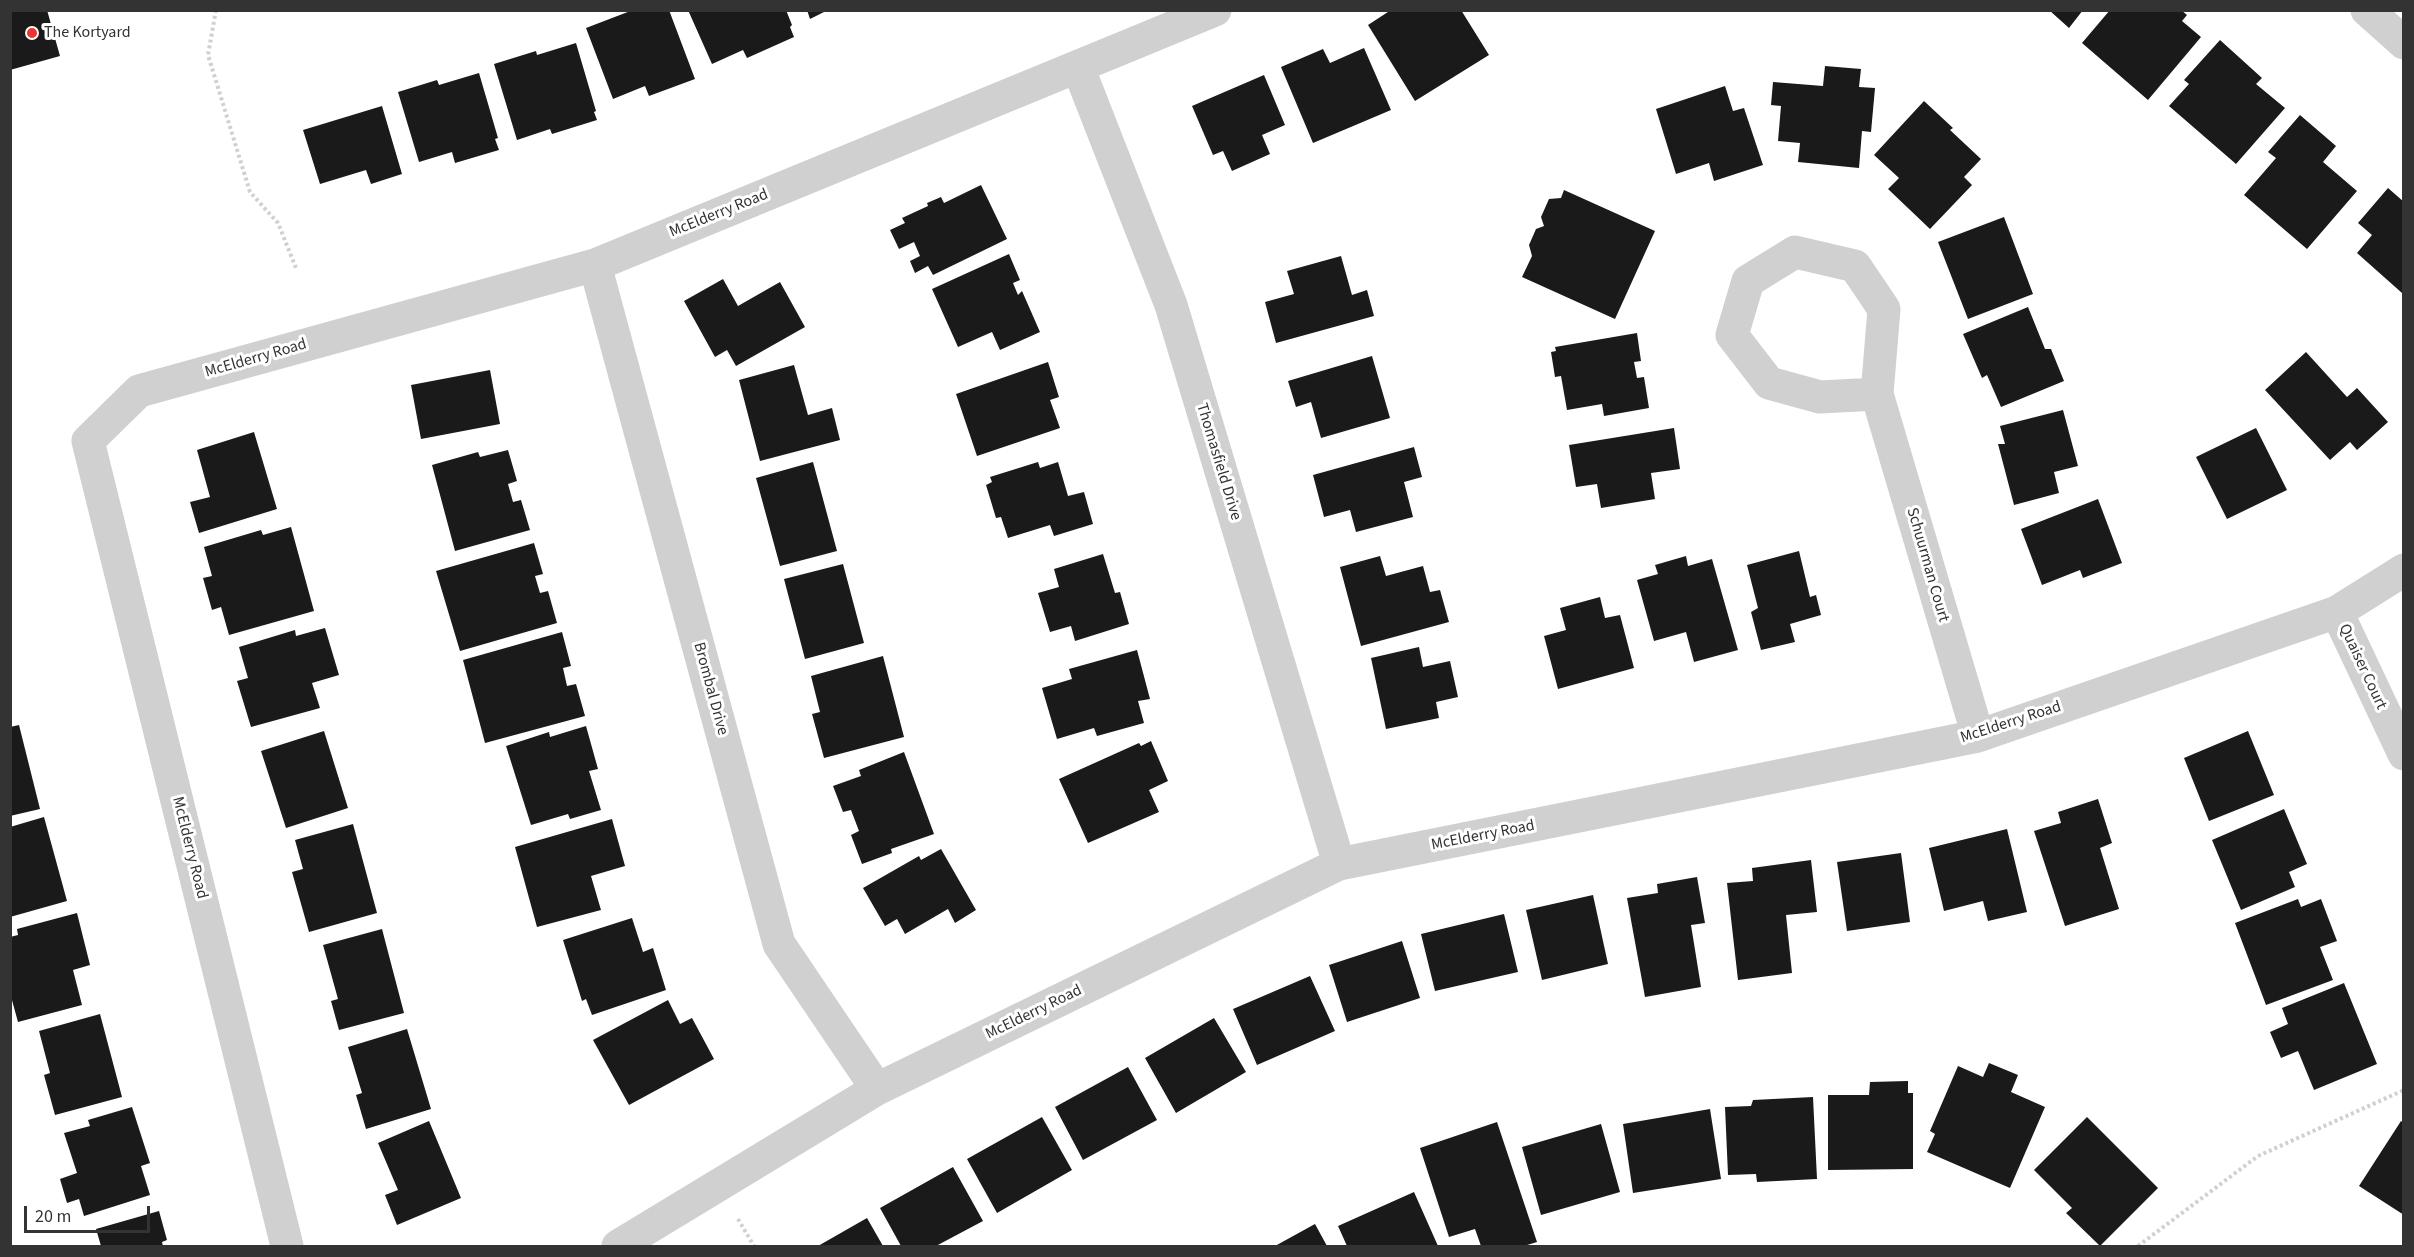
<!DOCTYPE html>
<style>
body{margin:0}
#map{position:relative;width:2414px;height:1257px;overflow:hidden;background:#fff;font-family:"Source Sans 3",sans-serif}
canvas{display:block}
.frame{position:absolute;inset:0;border:12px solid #333;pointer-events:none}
.scale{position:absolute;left:24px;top:1206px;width:126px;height:27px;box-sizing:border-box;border:3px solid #333;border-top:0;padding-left:8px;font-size:18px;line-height:21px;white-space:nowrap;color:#333;-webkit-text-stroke:4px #fff;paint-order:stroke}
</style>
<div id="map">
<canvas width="2414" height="1257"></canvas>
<div class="frame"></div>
<div class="scale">20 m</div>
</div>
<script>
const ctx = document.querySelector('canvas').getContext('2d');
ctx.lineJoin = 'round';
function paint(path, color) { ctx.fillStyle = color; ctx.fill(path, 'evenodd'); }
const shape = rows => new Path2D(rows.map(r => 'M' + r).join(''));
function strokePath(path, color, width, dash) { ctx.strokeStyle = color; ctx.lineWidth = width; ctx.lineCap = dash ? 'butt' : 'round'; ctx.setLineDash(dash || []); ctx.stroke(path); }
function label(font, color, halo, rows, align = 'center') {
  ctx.font = font + ' "Source Sans 3",sans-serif'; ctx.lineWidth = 6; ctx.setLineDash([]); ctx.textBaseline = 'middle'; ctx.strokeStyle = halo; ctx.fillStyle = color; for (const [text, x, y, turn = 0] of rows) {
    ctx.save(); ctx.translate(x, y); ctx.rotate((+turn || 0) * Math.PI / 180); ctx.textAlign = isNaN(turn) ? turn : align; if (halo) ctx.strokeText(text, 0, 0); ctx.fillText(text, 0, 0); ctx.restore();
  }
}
paint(shape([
 [10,10,47,10,60,56,10,70],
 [633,10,669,10,695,79,649,96,645,86,613,99,586,28],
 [688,10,786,10,792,25,790,27,794,37,747,58,743,50,712,64],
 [807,10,828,10,810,19],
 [1391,10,1461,10,1489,55,1415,101,1368,25],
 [2049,10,2083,10,2069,28],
 [2110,10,2181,10,2187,15,2182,21,2201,37,2148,100,2082,43],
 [2220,40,2262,78,2256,84,2285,108,2236,164,2169,106,2189,84,2184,80],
 [576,43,596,111,594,112,597,120,552,134,550,129,517,140,494,64,536,51,537,55],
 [1364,48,1391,110,1313,143,1281,67,1323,49,1330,63],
 [1825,66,1861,69,1859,87,1875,88,1871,132,1862,131,1859,168,1798,162,1800,143,1778,141,1781,106,1771,105,1773,82,1823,86],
 [479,73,498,138,495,139,499,150,455,163,452,152,419,162,398,92,437,80,439,85],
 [1264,75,1285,125,1262,135,1270,154,1232,171,1223,151,1213,155,1192,106],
 [1725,86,1733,111,1744,108,1763,165,1714,181,1709,163,1676,174,1656,109],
 [1924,101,1953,128,1950,130,1981,159,1964,177,1972,185,1930,229,1888,189,1899,178,1874,155],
 [382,106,402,174,371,184,366,170,320,184,303,130],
 [2300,115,2336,146,2323,162,2357,191,2307,249,2244,195,2276,158,2268,152],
 [981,185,1007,239,933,275,928,266,915,273,910,261,920,256,914,242,899,249,890,230,905,223,902,218,928,206,927,203,941,197,944,203],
 [2388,188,2404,202,2402,293,2357,253,2372,235,2358,223],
 [1564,190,1655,231,1615,319,1522,277,1532,256,1529,245,1536,229,1544,226,1541,217,1549,199,1561,198],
 [2004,217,2033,294,1968,319,1938,242],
 [1009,254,1020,280,1013,283,1018,295,1022,291,1040,332,1000,350,992,332,958,347,932,289],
 [1341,256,1352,295,1367,290,1374,316,1276,343,1265,302,1294,294,1287,271],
 [723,279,738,306,780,282,805,327,736,366,727,350,715,357,684,301],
 [2028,307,2045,349,2051,349,2064,381,2001,407,1987,375,1982,378,1963,334],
 [1637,333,1641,361,1634,362,1637,378,1644,377,1649,408,1604,416,1602,404,1567,410,1561,376,1555,377,1551,352,1556,351,1555,347],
 [2306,352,2347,397,2357,388,2388,422,2357,450,2350,442,2330,460,2265,390],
 [1372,356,1390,418,1321,438,1311,402,1296,407,1288,381],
 [1048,362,1059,397,1050,400,1060,428,977,456,956,394],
 [794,365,808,415,832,408,840,440,760,461,739,380],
 [490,370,500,424,421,439,411,385],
 [2063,410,2078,466,2054,472,2059,493,2014,505,1998,444,2005,444,2000,426],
 [1674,428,1680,469,1651,473,1655,499,1601,508,1597,484,1576,487,1569,445],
 [2256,428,2287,490,2227,519,2196,457],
 [254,432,277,509,199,533,190,502,210,497,197,450],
 [1414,447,1422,477,1404,482,1413,517,1356,532,1350,510,1324,517,1313,475],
 [508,450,517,481,508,484,513,502,521,500,530,530,455,551,432,465,478,452,480,457],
 [813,462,837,551,780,566,756,478],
 [1038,462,1040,468,1058,462,1068,496,1084,492,1093,524,1054,536,1050,525,1008,538,1001,517,996,518,986,485,992,482,990,477],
 [2098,499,2122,563,2083,578,2080,570,2042,585,2021,529],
 [291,527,314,611,229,635,221,607,212,610,203,578,212,576,204,547,261,530,263,535],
 [534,543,543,574,535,576,540,593,548,591,557,623,460,651,436,571],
 [1799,551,1810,597,1816,595,1821,615,1790,624,1795,642,1761,650,1751,612,1758,608,1747,565],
 [1103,554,1115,593,1120,592,1129,624,1075,641,1071,626,1050,632,1038,593,1059,587,1054,569],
 [1380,556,1386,576,1423,566,1430,592,1440,590,1449,622,1361,646,1340,567],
 [1686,556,1688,566,1712,559,1738,650,1694,662,1686,632,1654,641,1637,580,1658,574,1655,565],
 [843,564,864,643,805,659,784,579],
 [1600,597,1605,618,1620,615,1634,668,1558,689,1544,636,1566,630,1560,608],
 [325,628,339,675,312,683,320,708,251,727,237,681,248,678,239,647,295,630,296,636],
 [562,632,571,666,563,668,567,686,576,684,585,716,485,743,463,660],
 [1419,647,1423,667,1450,661,1458,697,1436,702,1439,718,1386,729,1371,658],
 [1137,650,1150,699,1138,701,1144,723,1097,736,1094,728,1057,739,1042,688,1072,679,1069,669],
 [883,656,904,737,824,758,812,714,820,712,811,676],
 [19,725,40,809,10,816,10,727],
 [586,726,598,769,589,771,601,810,570,819,568,814,531,825,506,746,549,732,550,737],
 [324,731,348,808,286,828,261,751],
 [2248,731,2274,795,2209,821,2184,758],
 [1151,741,1168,781,1149,790,1159,812,1088,843,1059,779,1139,743,1141,746],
 [904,752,934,834,891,849,892,853,862,864,851,835,859,831,851,810,843,812,833,786,861,776,859,770],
 [2098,799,2112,843,2100,848,2119,909,2065,926,2034,831,2061,823,2058,812],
 [2284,809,2307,864,2289,872,2295,887,2241,910,2212,840],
 [44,817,67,901,10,917,10,827],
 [612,819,625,866,591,876,601,910,537,927,515,847],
 [353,824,377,913,309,932,292,872,303,869,295,840],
 [2007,829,2027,912,1988,921,1983,901,1944,911,1929,848],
 [941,849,976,910,955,923,948,909,905,934,897,919,885,926,863,888,919,856,921,860],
 [1901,853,1910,922,1847,931,1837,862],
 [1811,860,1817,912,1786,915,1792,973,1738,980,1727,883,1753,881,1752,868],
 [1697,877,1705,923,1691,925,1701,987,1645,997,1627,898,1658,893,1657,884],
 [1593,895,1608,964,1542,980,1526,910],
 [2298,899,2301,907,2321,899,2337,941,2320,947,2333,980,2266,1005,2235,923],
 [77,913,90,965,73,970,82,1005,18,1022,10,993,10,937,18,935,17,929],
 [1504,914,1518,972,1435,991,1421,934],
 [632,918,643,952,653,948,666,990,592,1015,586,999,582,1001,563,940],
 [382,929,404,1013,339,1030,331,1001,338,999,323,945],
 [1402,941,1420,998,1347,1022,1329,965],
 [1310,976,1335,1031,1257,1065,1233,1009],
 [2344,983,2377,1064,2314,1090,2298,1051,2281,1058,2270,1032,2288,1024,2282,1008],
 [668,1000,680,1024,692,1018,714,1059,629,1105,593,1040],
 [100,1014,122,1097,55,1115,44,1075,50,1073,39,1031],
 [1214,1018,1246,1072,1176,1113,1145,1058],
 [407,1029,431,1109,366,1129,356,1095,362,1093,348,1047],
 [1989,1063,2018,1075,2011,1092,2045,1107,2010,1188,1927,1152,1935,1134,1930,1131,1958,1066,1983,1077],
 [1128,1067,1157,1120,1083,1160,1055,1107],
 [1908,1081,1908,1093,1913,1093,1913,1169,1828,1170,1828,1095,1869,1095,1870,1082],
 [1813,1097,1817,1179,1757,1182,1756,1174,1728,1175,1725,1107,1751,1106,1753,1100],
 [132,1107,150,1163,141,1166,150,1195,84,1216,79,1199,67,1203,60,1179,77,1173,64,1133,90,1126,88,1120],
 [1710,1109,1721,1179,1633,1193,1623,1124],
 [1042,1117,1072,1170,997,1213,967,1159],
 [2087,1117,2158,1188,2100,1246,2066,1213,2072,1208,2034,1170],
 [429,1121,461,1198,397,1225,385,1195,398,1190,378,1143],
 [2401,1121,2404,1123,2404,1215,2359,1186],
 [1497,1122,1537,1242,1524,1246,1481,1246,1475,1229,1449,1237,1420,1148],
 [1601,1124,1620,1192,1541,1215,1522,1147],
 [953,1167,983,1221,936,1246,901,1246,880,1208],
 [1414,1192,1438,1246,1347,1246,1338,1226],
 [159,1211,167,1240,162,1242,163,1246,101,1246,96,1229],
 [867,1218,883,1246,818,1246],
 [1315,1224,1327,1246,1275,1246]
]), '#1a1a1a');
strokePath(shape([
 [216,10,208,55,250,192,278,223,296,268],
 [738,1219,754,1246],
 [2138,1246,2258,1156,2404,1090]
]), '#d0d0d0', 4, [3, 3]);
strokePath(shape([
 [2367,10,2404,43],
 [1078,67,1171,305,1339,864],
 [595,265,779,944,877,1089],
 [1877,394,1820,397,1769,383,1732,335,1748,281,1795,252,1855,266,1884,309,1877,394,1978,736],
 [2337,612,2404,754],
 [287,1246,88,441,139,391,595,265,1215,10],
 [618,1246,877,1089,1339,864,1978,736,2337,612,2404,570]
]), '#d0d0d0', 33);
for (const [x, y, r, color] of [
 [32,33,6,"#eb3333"]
]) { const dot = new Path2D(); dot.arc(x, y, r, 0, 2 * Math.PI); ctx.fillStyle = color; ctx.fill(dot); strokePath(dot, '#fff', 2); }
label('16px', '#333', '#fff', [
 ["The Kortyard",44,33]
], 'left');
label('16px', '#333', '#fff', [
 ["McElderry Road",719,214,-22],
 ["McElderry Road",256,359,-16],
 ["Thomasfield Drive",1218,462,73],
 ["Schuurman Court",1927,565,74],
 ["Quaiser Court",2362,667,65],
 ["Brombal Drive",710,689,75],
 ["McElderry Road",2011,723,-18],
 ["McElderry Road",1483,836,-11],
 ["McElderry Road",189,848,76],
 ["McElderry Road",1034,1013,-26]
]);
</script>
